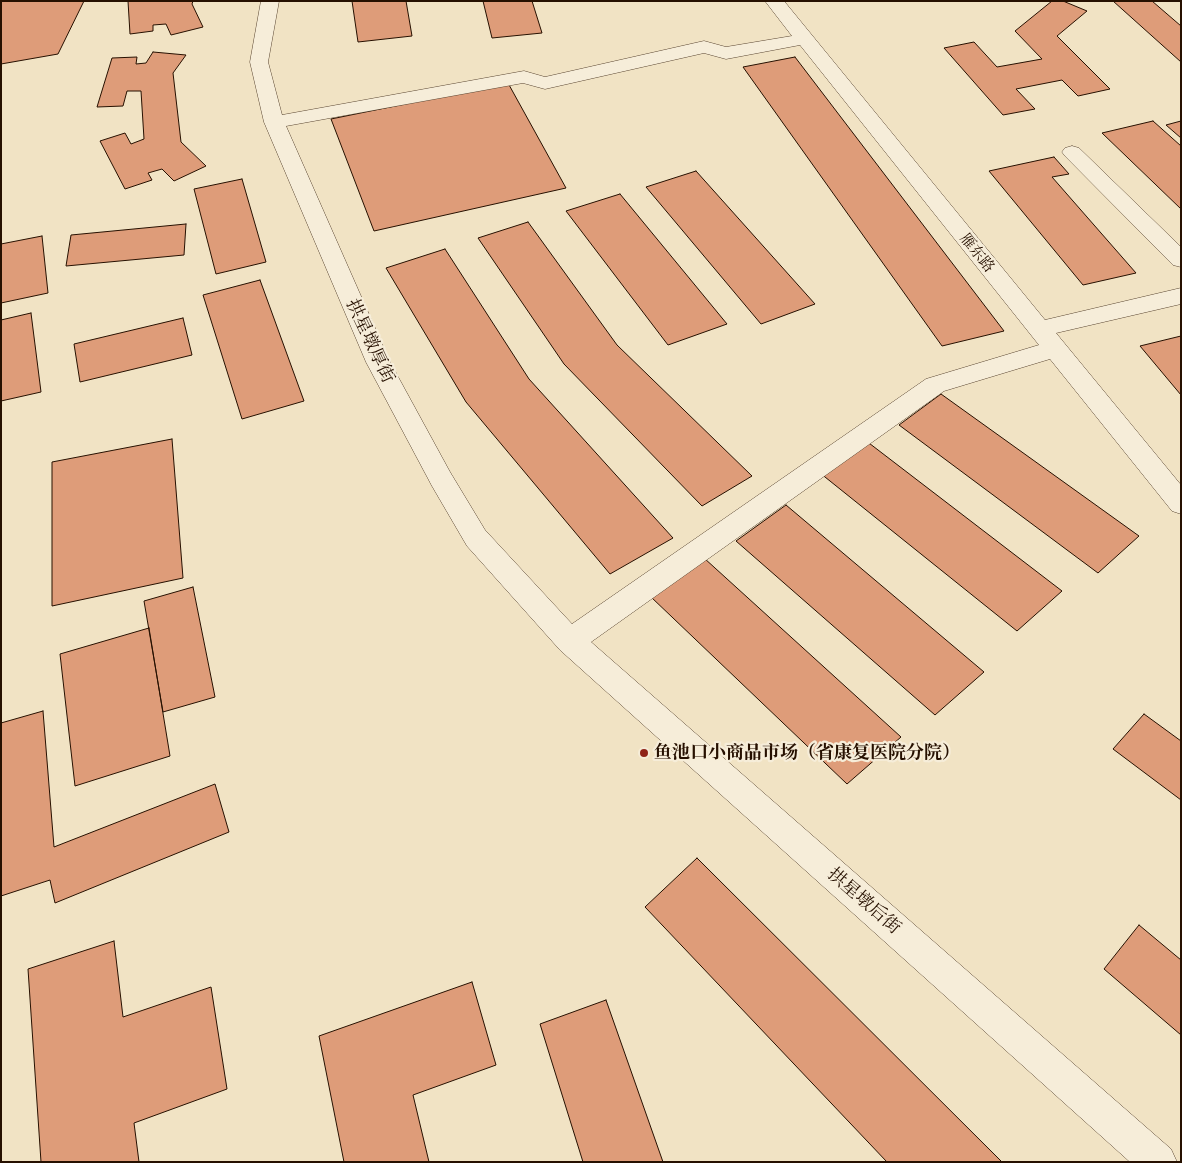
<!DOCTYPE html>
<meta charset="utf-8">
<style>
body{margin:0}
#map{position:relative;width:1182px;height:1163px;overflow:hidden;background:#f1e3c4;font-family:"Libre Caslon Text",serif}
canvas{display:block}
.frame{position:absolute;inset:0;border:2px solid #261000;pointer-events:none}
</style>
<div id="map">
<canvas width="1182" height="1163"></canvas>
<div class="frame"></div>
</div>
<script>
const ctx = document.querySelector('canvas').getContext('2d');
ctx.lineJoin = 'round';
function paint(path, color) { ctx.fillStyle = color; ctx.fill(path, 'evenodd'); }
const shape = rows => new Path2D(rows.map(r => 'M' + r).join(''));
function strokePath(path, color, width, dash) { ctx.strokeStyle = color; ctx.lineWidth = width; ctx.lineCap = dash ? 'butt' : 'round'; ctx.setLineDash(dash || []); ctx.stroke(path); }
function label(font, color, halo, rows, align = 'center') {
  ctx.font = font + ' "Libre Caslon Text","Noto Serif SC",serif'; ctx.lineWidth = 4.5; ctx.setLineDash([]); ctx.textBaseline = 'middle'; ctx.strokeStyle = halo; ctx.fillStyle = color; for (const [text, x, y, turn = 0] of rows) {
    ctx.save(); ctx.translate(x, y); ctx.rotate((+turn || 0) * Math.PI / 180); ctx.textAlign = isNaN(turn) ? turn : align; if (halo) ctx.strokeText(text, 0, 0); ctx.fillText(text, 0, 0); ctx.restore();
  }
}
const building = shape([
 [1,1,84,1,58,54,1,64,1,1],
 [128,1,193,1,192,4,203,27,171,35,166,24,153,25,153,31,130,34,128,1],
 [352,1,406,1,412,36,358,42,352,1],
 [483,1,532,1,542,33,492,38,483,1],
 [1052,1,1063,1,1087,11,1057,36,1110,89,1078,96,1062,80,1016,89,1035,109,1003,115,944,48,974,42,997,67,1042,59,1015,31,1052,1],
 [1113,1,1152,1,1181,26,1181,62,1113,1],
 [153,52,186,55,173,73,181,142,206,166,174,181,162,169,148,173,152,180,125,189,100,141,125,133,131,144,144,139,141,91,127,91,123,106,97,107,112,58,137,57,136,64,146,63,153,52],
 [795,57,1004,331,942,346,743,67,795,57],
 [508,83,566,188,374,231,331,119,508,83],
 [1153,121,1181,146,1181,209,1102,133,1153,121],
 [1181,121,1181,138,1166,125,1181,121],
 [1054,157,1069,174,1052,177,1136,273,1083,285,989,171,1054,157],
 [696,171,815,304,761,324,646,187,696,171],
 [242,179,266,262,216,274,194,189,242,179],
 [620,194,727,324,668,345,566,211,620,194],
 [528,222,617,345,752,476,702,506,564,364,478,238,528,222],
 [186,224,184,255,66,266,71,235,186,224],
 [42,236,48,293,1,303,1,244,42,236],
 [445,249,529,379,673,538,610,574,466,402,386,268,445,249],
 [260,280,304,401,242,419,203,295,260,280],
 [31,313,41,392,1,401,1,320,31,313],
 [183,318,192,355,80,382,74,344,183,318],
 [1181,336,1181,395,1140,346,1181,336],
 [941,394,1139,536,1098,573,899,425,941,394],
 [172,439,183,578,52,606,52,462,172,439],
 [865,440,1062,591,1017,631,820,473,865,440],
 [786,505,984,672,935,715,736,541,786,505],
 [704,558,901,737,847,784,651,597,704,558],
 [193,587,215,697,163,712,144,601,193,587],
 [149,628,170,756,75,786,60,654,149,628],
 [43,711,54,847,215,784,229,832,55,903,50,880,1,896,1,723,43,711],
 [1144,714,1181,741,1181,800,1113,749,1144,714],
 [697,858,1002,1162,887,1162,645,907,697,858],
 [1139,925,1181,960,1181,1035,1104,969,1139,925],
 [114,941,123,1017,211,987,227,1089,134,1123,139,1162,41,1162,28,969,114,941],
 [472,982,496,1065,413,1095,429,1162,344,1162,319,1036,472,982],
 [606,1000,663,1162,583,1162,540,1024,606,1000]
]);
paint(building, '#de9c79');
strokePath(building, '#261000', 1);
const minor = shape([
 [261,1,279,1,268,62,282,115,524,71,545,77,704,41,726,47,792,36,765,1,784,1,1045,320,1181,288,1181,304,1056,333,1181,485,1181,514,1172,511,1050,359,944,391,591,642,1171,1149,1177,1162,1130,1162,560,650,467,546,432,486,366,362,264,122,250,62,261,1],
 [800,45,1039,345,926,379,572,624,485,530,450,472,390,362,286,126,523,83,545,89,704,53,726,59,800,45],
 [1072,146,1079,148,1181,247,1181,267,1173,265,1065,156,1062,152,1065,148,1072,146]
]);
strokePath(minor, '#594531', 1);
paint(minor, '#f6edd9');
for (const [x, y, r, color] of [
 [644,753,5,"#8f2418"]
]) { const dot = new Path2D(); dot.arc(x, y, r, 0, 2 * Math.PI); ctx.fillStyle = color; ctx.fill(dot); strokePath(dot, '#f6edd9', 2); }
label('15px', '#261000', '#f6edd9', [
 ["雁东路",977,253,51]
]);
label('18px', '#261000', '#f6edd9', [
 ["拱星墩厚街",370,341,65],
 ["拱星墩后街",864,901,41]
]);
label('bold 18px', '#261000', '#f6edd9', [
 ["鱼池口小商品市场（省康复医院分院）",654,753]
], 'left');
</script>
